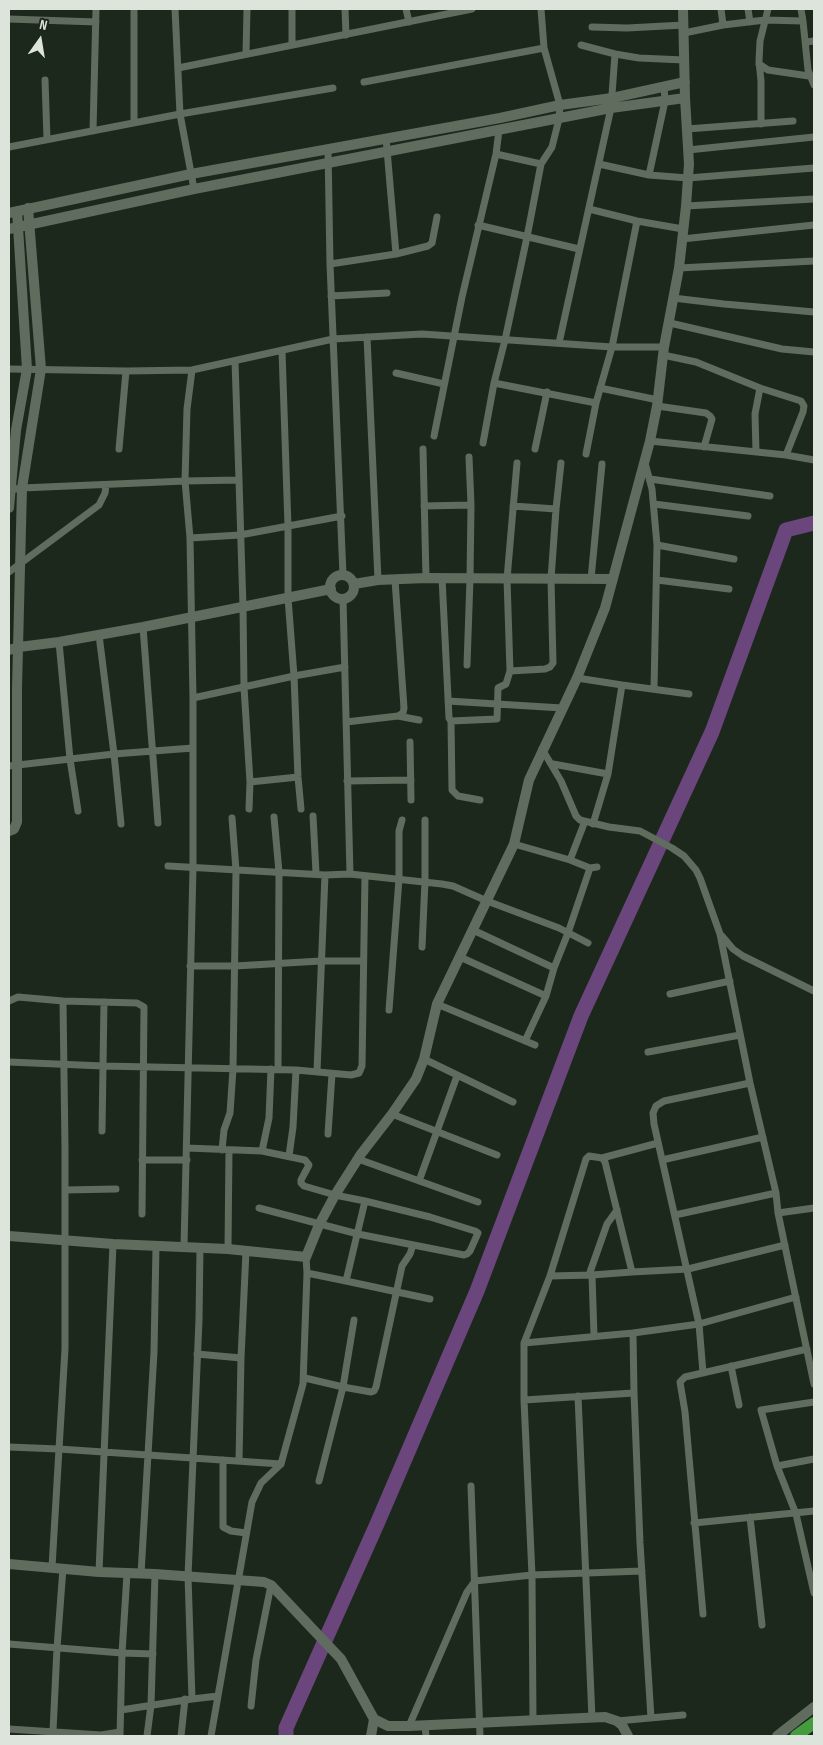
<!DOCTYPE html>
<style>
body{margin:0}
#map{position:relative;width:823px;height:1745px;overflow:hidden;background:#1d281c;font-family:"Sofia Sans Condensed",sans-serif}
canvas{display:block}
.frame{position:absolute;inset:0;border:10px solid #dde4dc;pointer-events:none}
.north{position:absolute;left:15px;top:15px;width:50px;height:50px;-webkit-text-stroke:4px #1d281c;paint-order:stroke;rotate:13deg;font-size:14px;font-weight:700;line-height:20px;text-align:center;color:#dde4dc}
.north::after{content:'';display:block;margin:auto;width:18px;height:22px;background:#dde4dc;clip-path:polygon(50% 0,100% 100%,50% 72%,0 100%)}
</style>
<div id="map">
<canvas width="823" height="1745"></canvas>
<div class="frame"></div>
<div class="north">N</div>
</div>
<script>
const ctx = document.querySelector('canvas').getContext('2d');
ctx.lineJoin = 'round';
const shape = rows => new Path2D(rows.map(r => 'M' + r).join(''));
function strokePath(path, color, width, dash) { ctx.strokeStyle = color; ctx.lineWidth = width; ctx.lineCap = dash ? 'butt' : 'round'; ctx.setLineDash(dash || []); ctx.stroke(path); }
strokePath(shape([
 [286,1736,286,1728,377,1524,477,1291,581,1016,712,732,786,530,814,523]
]), '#6a467d', 15);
strokePath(shape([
 [134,9,134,123],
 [175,9,180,114,194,189],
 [345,9,346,35],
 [406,9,409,22],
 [748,9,750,22],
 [801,9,803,21],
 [9,19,96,22],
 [723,25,765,20,803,21,808,70,814,85],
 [592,27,627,28,684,25],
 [684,33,723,25,721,9],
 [806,42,814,41],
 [292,45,292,9],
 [581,45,615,54],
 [246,54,247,9],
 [759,64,768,70,809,76],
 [178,68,472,9],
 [45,80,47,139],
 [364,82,544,48],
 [761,124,761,81,759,61,760,41,768,9],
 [687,129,793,121],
 [93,131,96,9],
 [386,138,396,254],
 [9,147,180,114,333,88],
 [328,149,330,264,343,575],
 [688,150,814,137],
 [496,154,541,164],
 [599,164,649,175,665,101,664,86],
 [649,175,688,178,814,168],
 [686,206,814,199],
 [589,209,637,221,683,229],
 [478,225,579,249],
 [682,239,814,225],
 [330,264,396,254,428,246,432,243,437,217],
 [679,268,814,261],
 [331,296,387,293],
 [673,298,724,304,814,312],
 [670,323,782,349,814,352],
 [367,337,378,580],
 [559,343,611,108,615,54,639,58,684,60],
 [282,351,288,526,288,598,294,676,298,777,301,809],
 [663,355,696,362,760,388,801,401,804,406,803,412,786,455],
 [235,361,239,480],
 [9,369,126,371,192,370,333,339,422,334,612,347,664,347],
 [396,373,444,384],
 [494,383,596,403],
 [600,388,658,400],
 [657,406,706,413,710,416,712,419,704,447],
 [434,436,462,297,496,154,499,130],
 [650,441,786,455,814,460],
 [483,443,494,383,505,340,527,237,541,164,552,147,559,119,560,105,544,48,541,9],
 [119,449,126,371],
 [423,449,426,578],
 [535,449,547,392],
 [756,452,755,414,760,388],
 [586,454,596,403,612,347,637,221],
 [645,463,652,489,657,545,654,689],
 [650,479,770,496],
 [9,490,22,488,185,481,239,480,243,607,244,687,250,782,249,809],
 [654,504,748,516],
 [424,506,471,505],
 [513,506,556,509],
 [190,538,240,535,342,516],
 [657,545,734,559],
 [9,572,99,505,105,493,106,485],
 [442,578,449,718,451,721,452,790,458,796,480,800],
 [591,579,602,464],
 [657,580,729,589],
 [343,599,350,874],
 [143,627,158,823],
 [99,635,114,754,121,824],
 [59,642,70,759,78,811],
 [467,665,470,579,471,505,469,457],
 [510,671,545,669,550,667,553,663,551,579,556,509,561,463],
 [577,678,622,685,608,774,593,824],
 [622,685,689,694],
 [193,698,294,676,345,667],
 [448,701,562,708],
 [398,716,419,720],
 [451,721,497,719,498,688,506,684,510,671,507,579,517,463],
 [346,722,398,716,403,713,404,708,395,580],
 [410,742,411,800],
 [542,749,561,781,576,816,580,820,609,827,640,831,672,848,684,856,696,870,700,878,720,934,750,1083,776,1193,778,1213,814,1384],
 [553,764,608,774],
 [9,766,114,754,193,748],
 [347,781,411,780],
 [250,782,298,777],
 [313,816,316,873],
 [274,817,279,872,278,1069],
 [514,844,570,860,590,868,597,867],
 [570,860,585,821],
 [168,866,325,875,350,874,442,884,453,886,487,901,559,928,588,943],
 [473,930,554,968],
 [722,936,733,949,743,956,814,991],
 [422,947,425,881,425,820],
 [460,957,546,996],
 [190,966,235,966,321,961,362,961],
 [670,994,730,981],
 [9,1001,18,997,63,1001,137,1003,144,1007,142,1214],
 [63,1001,65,1148,65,1349,59,1449,281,1464],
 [437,1004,535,1045],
 [389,1010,399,879,399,831,402,820],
 [525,1041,546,996,554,968,568,933,590,868],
 [648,1052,740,1035],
 [424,1059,513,1102],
 [9,1062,103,1066,296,1070,351,1075,359,1073,362,1066,365,876],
 [317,1071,325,875],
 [392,1114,497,1155],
 [102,1131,104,1002],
 [328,1134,332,1074],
 [187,1148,262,1151,305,1160,309,1165,301,1180,301,1183,304,1186,335,1195,365,1201,430,1217,475,1231,478,1233,470,1251,467,1254,464,1255,358,1234,259,1208],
 [222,1150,224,1130,230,1113,233,1069,236,870,232,818],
 [262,1151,269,1118,271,1069],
 [289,1156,293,1127,296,1070],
 [602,1158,658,1143],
 [358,1159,478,1202],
 [142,1160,187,1160],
 [662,1160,763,1137],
 [419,1181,457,1076],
 [65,1190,116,1189],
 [778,1213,814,1208],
 [675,1215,776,1193],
 [184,1246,193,868,193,698,190,538,185,481,187,409,192,370],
 [228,1249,229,1150],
 [307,1273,346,1281,365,1201],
 [589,1275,607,1224,617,1210],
 [550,1276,592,1275],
 [346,1281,430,1299],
 [354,1320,343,1387,371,1392,374,1391,376,1387,402,1266,410,1254,413,1245],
 [633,1333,634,1393,640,1543,651,1718],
 [594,1336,592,1275,632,1272,688,1269,785,1245],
 [524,1343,550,1276,586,1159,589,1156,602,1158,605,1162,632,1272],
 [197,1354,241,1358],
 [731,1366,739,1405],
 [703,1373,699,1324,654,1124,653,1113,656,1106,664,1101,750,1083],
 [305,1378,343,1387,319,1481],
 [578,1396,592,1718],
 [524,1400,524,1343,633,1333,699,1324,796,1297],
 [814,1402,761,1410,777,1466,796,1514,814,1593],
 [9,1447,59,1449,52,1567],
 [223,1460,223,1527,231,1531,246,1533],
 [239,1461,241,1358,246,1251],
 [777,1466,814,1459],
 [471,1486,480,1736],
 [750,1517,762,1625],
 [694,1523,814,1511],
 [99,1572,113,1244],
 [127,1574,122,1653,153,1654],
 [141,1574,154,1352,156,1246],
 [703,1614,685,1412,680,1382,685,1377,807,1349],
 [9,1644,122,1653,120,1736],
 [192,1699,218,1696,252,1502,261,1483,281,1464,303,1384,307,1273,306,1257],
 [251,1706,256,1660,271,1585],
 [121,1710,192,1699,188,1576,199,1320,200,1248],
 [533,1720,532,1575,524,1400,634,1393],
 [617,1721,683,1715],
 [409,1726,467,1592,475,1581,532,1575,642,1571],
 [425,1726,426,1736],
 [9,1729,101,1735,120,1732],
 [53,1731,57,1648,63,1568],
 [147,1736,151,1705,155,1574],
 [181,1736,185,1699],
 [211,1736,218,1696]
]), '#5f6c5e', 7);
strokePath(shape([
 [9,213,191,174,500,118,560,105,612,98,685,82],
 [9,229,194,189,611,108,685,98],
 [9,508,16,430,27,369,17,211],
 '330 587a12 12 0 1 1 24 0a12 12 0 1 1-24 0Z',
 [354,584,378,580,426,578,613,579],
 [9,650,19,647,59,642,143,627,331,589],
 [9,831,14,829,17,822,17,688,22,488,41,369,28,208],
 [9,1236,113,1244,228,1249,306,1257,319,1225,335,1195,361,1154,392,1114,416,1079,424,1059,437,1004,514,844,529,780,577,678,605,608,650,441,657,406,664,347,679,268,686,206,689,164,685,98,683,9],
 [9,1564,99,1572,155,1574,264,1582,271,1585,341,1659,374,1719,388,1726,409,1726,605,1717,617,1721,622,1725,628,1736],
 [371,1736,374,1719],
 [777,1736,814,1707]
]), '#5f6c5e', 10);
strokePath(shape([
 [796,1736,814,1723]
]), '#459c3f', 12);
</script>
